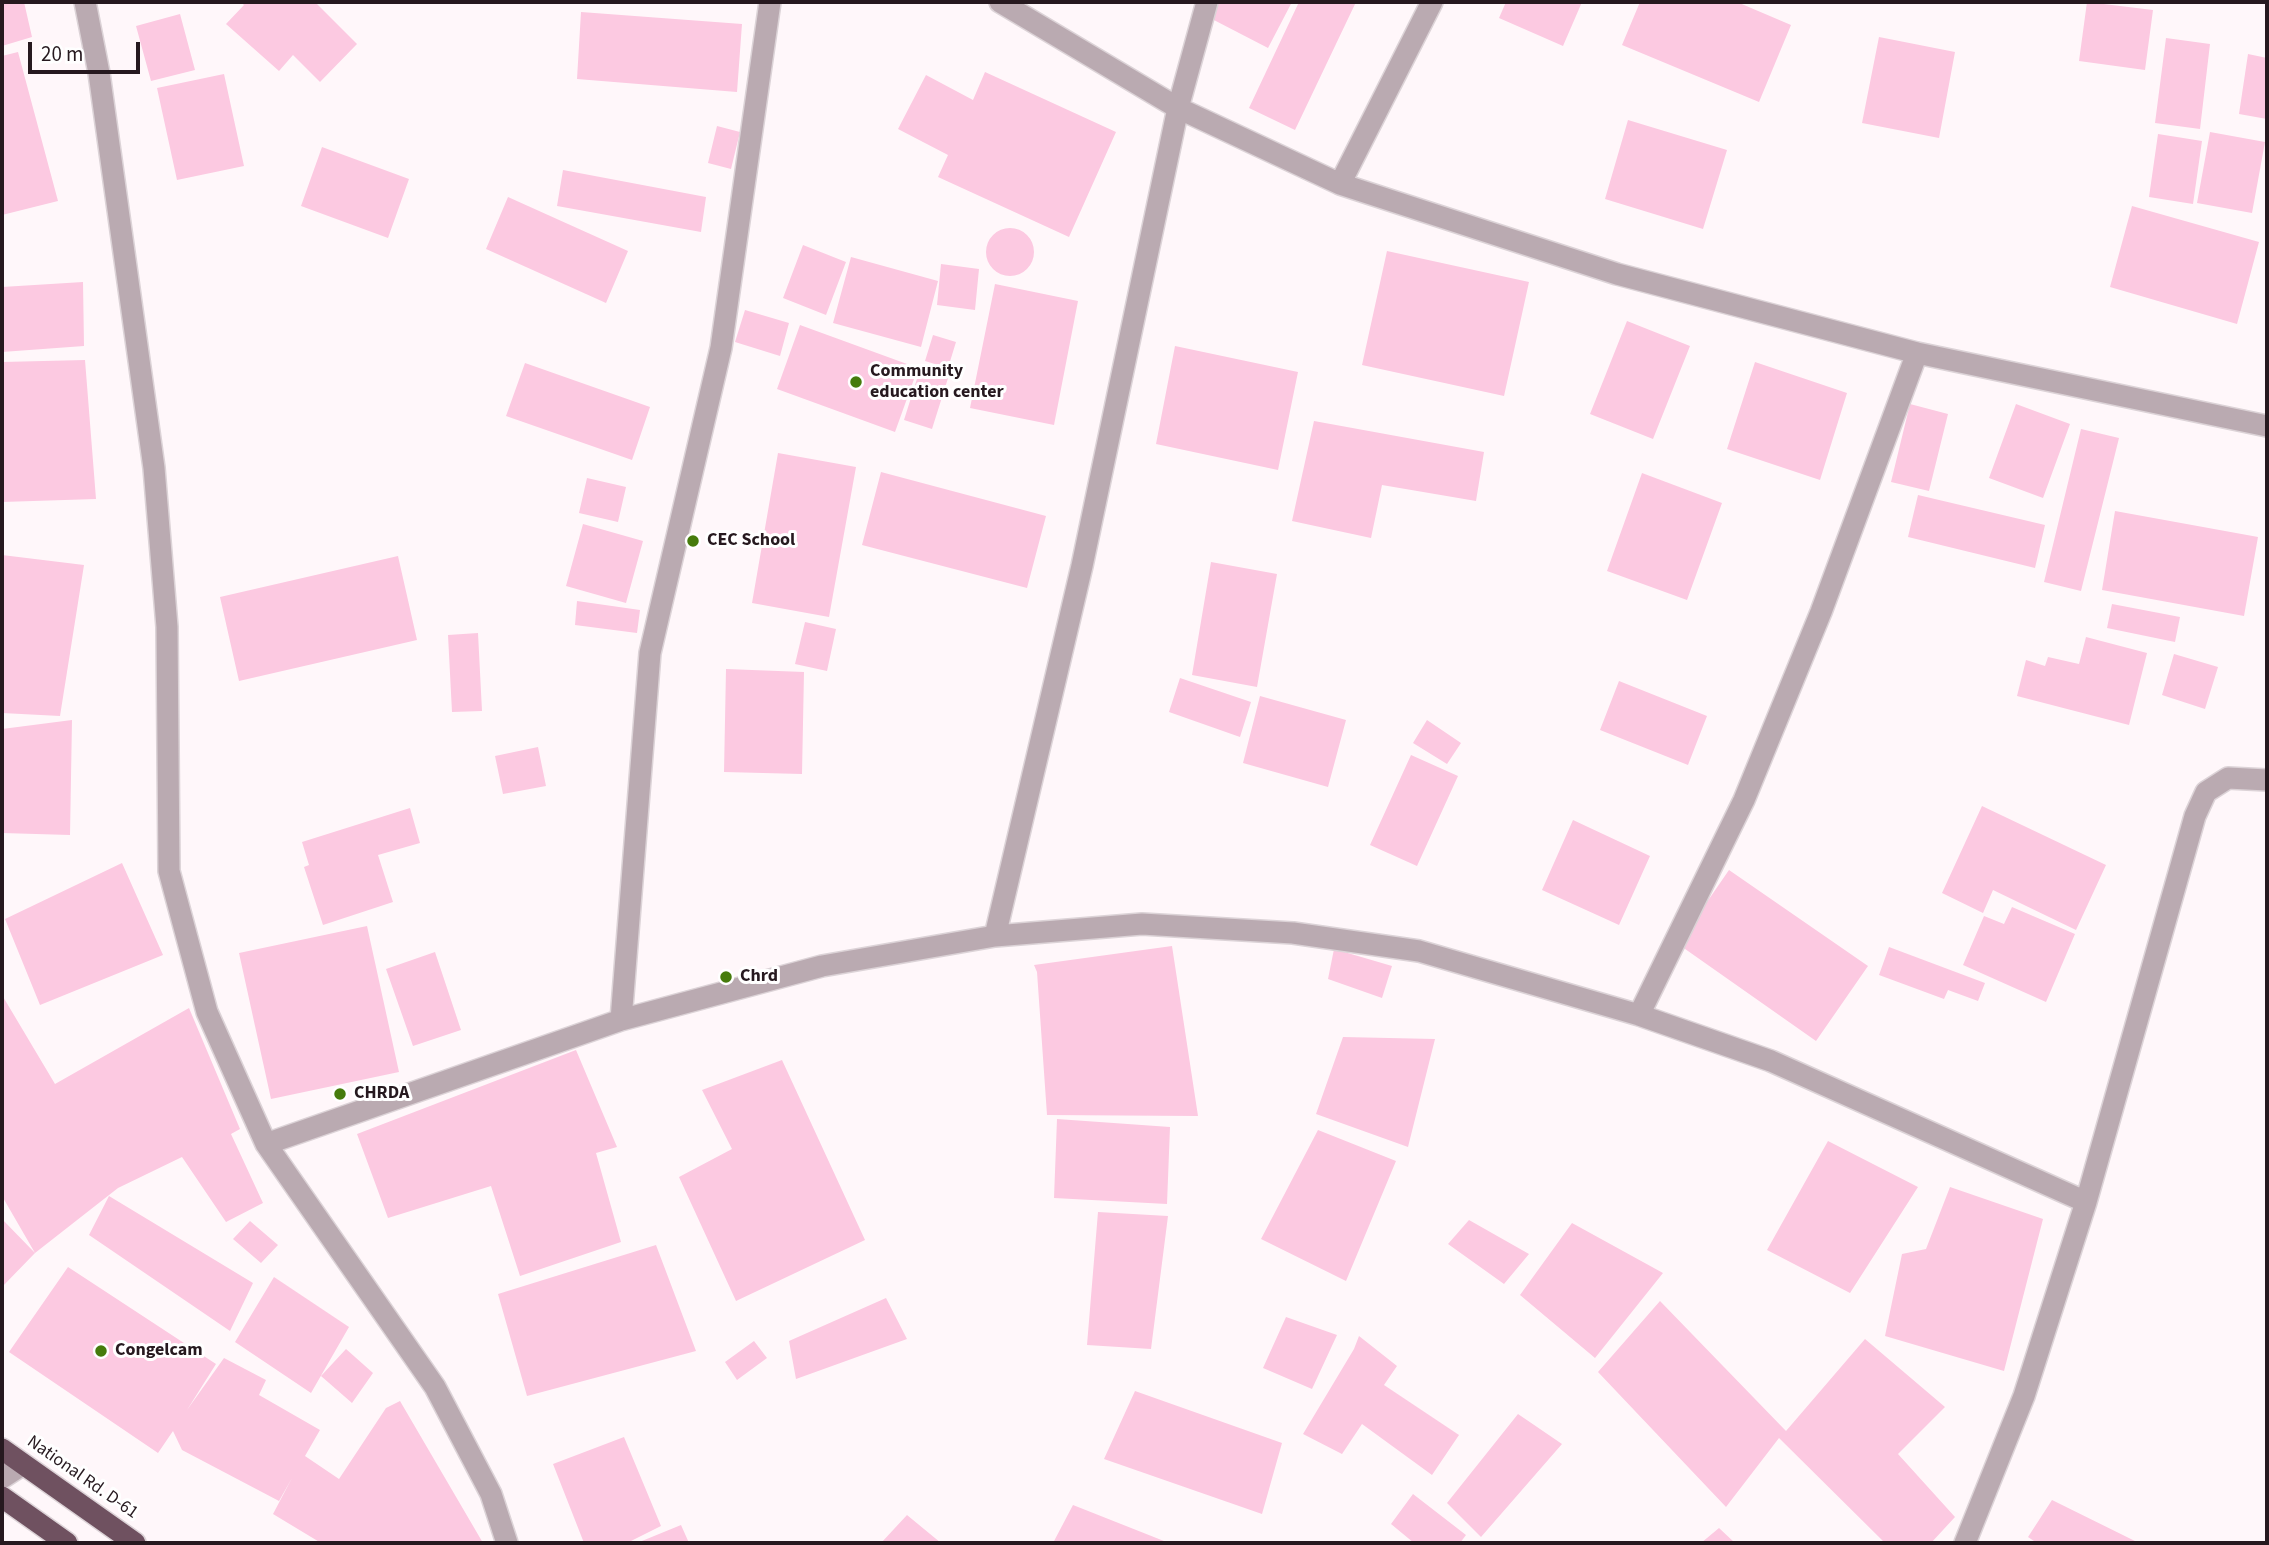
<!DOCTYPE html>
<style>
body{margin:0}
#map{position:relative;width:2269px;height:1545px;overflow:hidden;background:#fff7fa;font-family:"Source Sans 3",sans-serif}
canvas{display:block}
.frame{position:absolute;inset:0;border:4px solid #26191f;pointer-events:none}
.scale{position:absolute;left:28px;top:42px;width:112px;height:32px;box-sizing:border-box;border:4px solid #26191f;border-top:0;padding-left:9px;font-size:21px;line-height:24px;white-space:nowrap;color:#26191f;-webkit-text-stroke:5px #fff;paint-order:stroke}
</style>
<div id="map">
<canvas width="2269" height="1545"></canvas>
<div class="frame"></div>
<div class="scale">20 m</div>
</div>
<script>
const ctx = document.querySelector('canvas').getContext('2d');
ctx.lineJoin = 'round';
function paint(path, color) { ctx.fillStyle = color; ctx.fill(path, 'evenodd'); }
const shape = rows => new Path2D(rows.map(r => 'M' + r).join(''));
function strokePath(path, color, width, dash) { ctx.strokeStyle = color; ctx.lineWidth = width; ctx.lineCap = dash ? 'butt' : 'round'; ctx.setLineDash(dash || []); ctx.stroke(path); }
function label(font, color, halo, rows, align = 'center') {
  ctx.font = font + ' "Source Sans 3",sans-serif'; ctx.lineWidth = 6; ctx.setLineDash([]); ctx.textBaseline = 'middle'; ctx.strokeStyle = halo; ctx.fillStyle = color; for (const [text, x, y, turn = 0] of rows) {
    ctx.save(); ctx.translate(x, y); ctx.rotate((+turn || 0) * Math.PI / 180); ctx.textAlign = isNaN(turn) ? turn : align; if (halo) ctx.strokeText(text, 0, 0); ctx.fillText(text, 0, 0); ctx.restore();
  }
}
paint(shape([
 [2,2,24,2,32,37,2,46],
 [241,2,315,2,357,44,320,82,293,55,279,71,226,24,244,5],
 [1218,2,1292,2,1268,48,1210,18],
 [1299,2,1356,2,1295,130,1249,108],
 [1506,2,1582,2,1563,46,1499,18],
 [1640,2,1737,2,1791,25,1759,102,1622,45],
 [2087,2,2153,10,2145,70,2079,61],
 [581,12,742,24,737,92,577,79],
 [180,14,195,70,151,81,136,26],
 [1879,37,1955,52,1939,138,1862,123],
 [2166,38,2210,44,2200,129,2155,123],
 [18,52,58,201,2,215,2,56],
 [2248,54,2267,58,2267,119,2239,114],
 [985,72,1116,132,1069,237,938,177,948,155,898,129,926,75,973,100],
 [224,74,244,166,177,180,157,88],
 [1628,120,1727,150,1703,229,1605,199],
 [717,126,740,132,731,169,708,163],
 [2210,132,2265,142,2252,213,2197,203],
 [2158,134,2202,141,2193,204,2149,197],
 [322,147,409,179,388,238,301,206],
 [563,170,706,197,701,232,557,206],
 [508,197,628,251,606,303,486,249],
 [2132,206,2259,242,2237,324,2110,287],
 '986 252a24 24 0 1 1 48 0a24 24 0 1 1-48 0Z',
 [803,245,846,262,826,315,783,298],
 [1387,251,1529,282,1504,396,1362,365],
 [851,257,938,281,921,347,833,323],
 [941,264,979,269,975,310,937,305],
 [83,282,84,346,2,352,2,287],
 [995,284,1078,301,1054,425,970,408],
 [745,310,789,323,780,356,735,342],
 [1627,321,1690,346,1653,439,1590,414],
 [800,325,918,368,895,432,777,389],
 [933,335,956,342,948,368,925,361],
 [1175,346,1298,372,1278,470,1156,444],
 [85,360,96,499,2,502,2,362],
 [1755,362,1847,393,1820,480,1727,449],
 [525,363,650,407,632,460,506,416],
 [921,366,949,375,932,429,904,420],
 [1910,404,1948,414,1929,491,1891,482],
 [2016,404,2070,424,2043,498,1989,478],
 [1314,421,1484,452,1476,501,1382,485,1371,538,1292,521],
 [2081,429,2119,438,2081,591,2044,582],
 [778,453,856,467,829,617,752,603],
 [881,472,1046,516,1027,588,862,545],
 [1642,473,1722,503,1687,600,1607,571],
 [587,478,626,487,618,522,579,513],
 [1918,495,2045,525,2035,568,1908,537],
 [2115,511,2258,537,2244,616,2102,590],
 [583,524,643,541,626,603,566,586],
 [2,555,84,565,60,716,2,713],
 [398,556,417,640,239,681,220,597],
 [1211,562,1277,574,1257,687,1192,675],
 [577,601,640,610,637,633,575,625],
 [2112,604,2180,617,2175,642,2107,628],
 [805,622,836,629,827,671,795,664],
 [478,633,482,711,452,712,448,635],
 [2086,637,2147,653,2129,725,2017,696,2026,660,2045,666,2048,657,2079,664],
 [2174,654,2218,667,2205,709,2162,695],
 [726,669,804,672,802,774,724,772],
 [1180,678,1251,702,1240,737,1169,712],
 [1619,681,1707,716,1688,765,1600,730],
 [1260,696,1346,720,1328,787,1243,763],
 [72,720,70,835,2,833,2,729],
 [1427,720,1461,743,1447,764,1413,743],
 [538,747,546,786,503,794,495,756],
 [1411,755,1458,776,1417,866,1370,845],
 [1982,806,2106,865,2076,930,1993,890,1983,913,1942,893],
 [410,808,420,843,378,855,393,902,323,925,304,867,309,865,302,842],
 [1573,820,1650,856,1619,925,1542,890],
 [122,863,163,955,40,1005,5,919],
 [1729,870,1868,966,1816,1041,1678,944],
 [2012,907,2075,934,2046,1002,1963,965,1984,916,2004,924],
 [367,926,399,1072,271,1099,239,953],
 [1172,946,1198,1116,1047,1115,1037,972,1034,965],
 [1889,947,1985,983,1978,1001,1948,990,1944,999,1879,975],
 [1334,949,1392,966,1382,998,1328,979],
 [435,952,461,1030,413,1046,386,969],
 [2,995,55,1084,189,1008,240,1129,231,1134,263,1203,226,1222,182,1157,118,1188,35,1253,2,1196],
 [1343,1037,1435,1039,1408,1147,1316,1114],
 [576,1050,617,1147,596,1153,621,1242,520,1276,491,1186,388,1218,357,1134],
 [782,1060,865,1240,736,1301,679,1177,732,1149,702,1090],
 [1057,1119,1170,1127,1167,1204,1054,1198],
 [1318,1130,1396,1161,1346,1281,1261,1239],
 [1828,1141,1918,1187,1850,1293,1767,1250],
 [1950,1187,2043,1219,2004,1371,1885,1336,1902,1254,1926,1249],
 [109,1196,253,1283,230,1331,89,1235],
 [1098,1212,1168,1216,1151,1349,1087,1345],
 [2,1219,35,1253,2,1287],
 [1469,1220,1529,1254,1504,1284,1448,1244],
 [250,1221,278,1245,261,1263,233,1239],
 [1572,1223,1663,1273,1595,1358,1520,1295],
 [656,1245,696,1351,527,1396,498,1294],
 [68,1267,216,1364,187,1410,224,1358,266,1380,259,1395,320,1430,305,1456,339,1479,386,1408,400,1401,483,1543,321,1543,273,1514,292,1478,279,1501,182,1450,173,1431,158,1453,9,1352],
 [274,1277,349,1327,311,1393,235,1342],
 [886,1298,907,1339,796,1379,789,1341],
 [1660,1301,1786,1431,1865,1339,1945,1407,1898,1454,1955,1517,1931,1543,1885,1543,1779,1438,1726,1507,1598,1372],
 [1286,1317,1337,1335,1312,1389,1263,1368],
 [1359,1336,1397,1366,1384,1385,1459,1435,1432,1475,1362,1424,1342,1454,1303,1434,1354,1349],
 [754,1341,767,1358,737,1380,725,1362],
 [346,1349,373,1373,352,1403,321,1376],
 [1135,1391,1282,1443,1262,1514,1104,1459],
 [1518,1414,1562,1444,1481,1537,1447,1503],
 [624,1437,661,1526,627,1543,584,1543,553,1464],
 [1413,1494,1466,1535,1460,1543,1414,1543,1391,1524],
 [2052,1500,2139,1543,2037,1543,2028,1537],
 [1073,1505,1169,1543,1053,1543],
 [907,1515,941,1543,881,1543],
 [681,1525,689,1543,637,1543],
 [1719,1528,1735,1543,1701,1543]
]), '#fcc9e1');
const minor = shape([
 [85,2,99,73,154,468,167,627,169,871,207,1012,266,1144,435,1387,491,1494,507,1543],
 [1000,2,1178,108,1340,184,1617,274,1917,353,2267,426],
 [1340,184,1432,2],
 [995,936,1082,566,1178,108,1207,2],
 [1639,1015,1744,800,1821,612,1917,353],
 [621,1020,650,653,721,348,770,2],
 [266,1144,621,1020,822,966,995,936,1142,924,1293,933,1419,951,1639,1015,1771,1061,2086,1202],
 [2,1478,22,1465],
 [1965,1543,2024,1396,2086,1202,2195,816,2206,792,2228,778,2267,780]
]);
const highway = shape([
 [2,1449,135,1543],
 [2,1497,67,1543]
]);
strokePath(minor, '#dcd3d7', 24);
strokePath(highway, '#dcd3d7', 24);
strokePath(minor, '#baaab1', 21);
strokePath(highway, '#6f5160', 21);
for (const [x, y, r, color] of [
 [856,382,7,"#467b0c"],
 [693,541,7,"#467b0c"],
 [726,977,7,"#467b0c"],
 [340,1094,7,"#467b0c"],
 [101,1351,7,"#467b0c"]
]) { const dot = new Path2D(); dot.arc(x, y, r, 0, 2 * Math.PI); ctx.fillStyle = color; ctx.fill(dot); strokePath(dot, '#fff', 2.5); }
label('bold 18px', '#26191f', '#fff', [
 ["Community",870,372],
 ["education center",870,393],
 ["CEC School",707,541],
 ["Chrd",740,977],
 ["CHRDA",354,1094],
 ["Congelcam",115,1351]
], 'left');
label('18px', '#26191f', '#fff', [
 ["National Rd. D-61",82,1478,35]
]);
</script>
